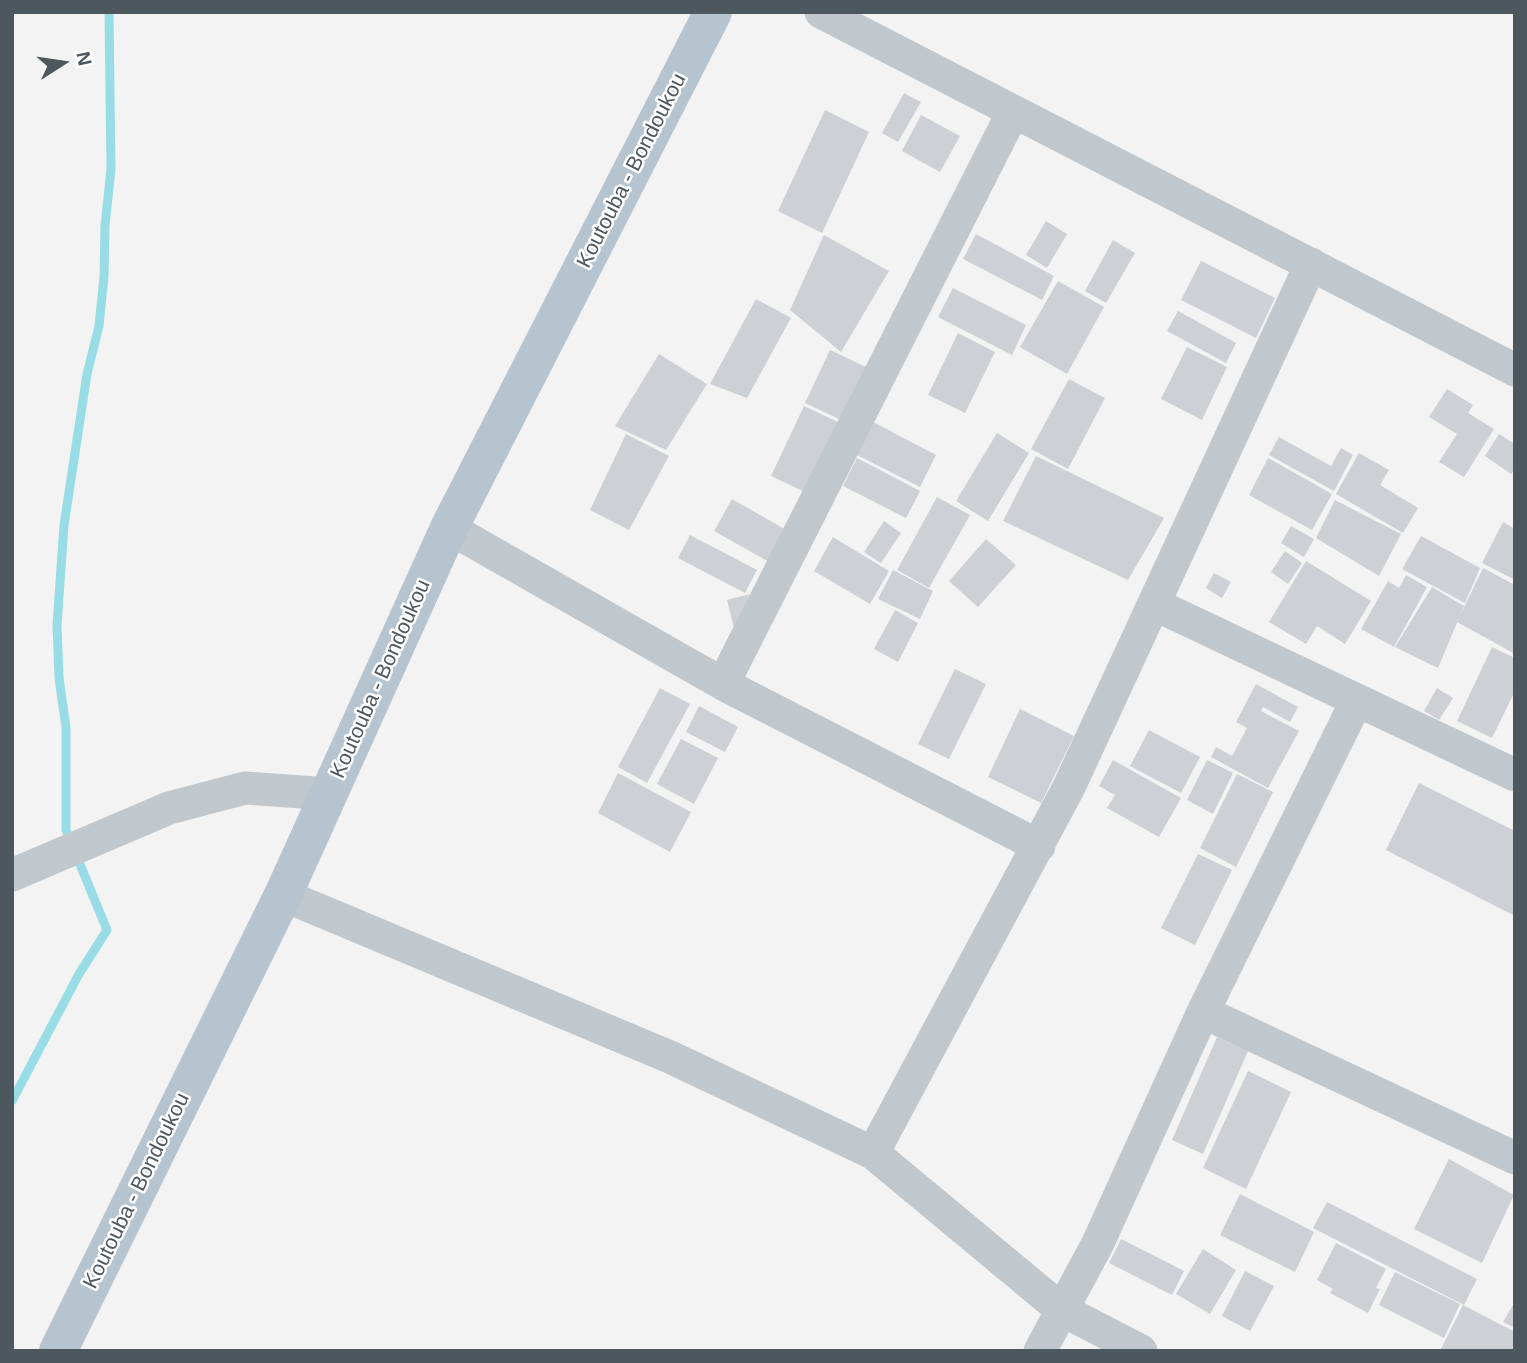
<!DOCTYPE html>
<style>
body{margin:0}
#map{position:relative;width:1527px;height:1363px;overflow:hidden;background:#f4f3f3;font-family:Arial,sans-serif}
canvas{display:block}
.frame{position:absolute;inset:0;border:14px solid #4c575e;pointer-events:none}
.north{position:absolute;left:28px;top:28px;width:70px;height:70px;-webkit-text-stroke:5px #fff;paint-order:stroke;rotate:78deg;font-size:19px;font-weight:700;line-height:28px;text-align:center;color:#4c575e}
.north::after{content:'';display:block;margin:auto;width:24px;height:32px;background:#4c575e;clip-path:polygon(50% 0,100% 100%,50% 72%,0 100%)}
</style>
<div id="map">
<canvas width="1527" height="1363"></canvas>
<div class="frame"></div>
<div class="north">N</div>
</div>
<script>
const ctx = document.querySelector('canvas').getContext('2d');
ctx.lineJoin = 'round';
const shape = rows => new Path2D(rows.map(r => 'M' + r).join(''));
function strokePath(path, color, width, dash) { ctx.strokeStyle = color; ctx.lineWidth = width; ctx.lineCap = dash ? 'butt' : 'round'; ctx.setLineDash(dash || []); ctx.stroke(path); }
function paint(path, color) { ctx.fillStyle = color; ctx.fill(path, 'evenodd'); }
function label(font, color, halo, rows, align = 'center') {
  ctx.font = font + ' Arial,sans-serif'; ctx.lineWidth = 5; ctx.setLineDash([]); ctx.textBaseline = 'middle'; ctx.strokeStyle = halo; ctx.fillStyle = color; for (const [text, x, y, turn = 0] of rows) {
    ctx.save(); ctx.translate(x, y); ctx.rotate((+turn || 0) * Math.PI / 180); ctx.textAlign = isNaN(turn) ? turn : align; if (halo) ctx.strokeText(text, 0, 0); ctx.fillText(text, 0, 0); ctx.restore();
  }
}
strokePath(shape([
 [12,1101,79,974,107,930,66,830,66,727,59,678,57,625,64,525,87,374,99,326,104,277,105,226,111,169,109,12]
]), '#98dde5', 9);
paint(shape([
 [904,93,921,102,898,142,882,133],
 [825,110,869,132,822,233,778,211],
 [921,115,960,136,940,172,902,151],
 [1046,221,1067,234,1047,268,1026,255],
 [976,234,1054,276,1042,300,963,259],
 [824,235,889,271,841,352,790,310],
 [1113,240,1135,253,1106,303,1085,291],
 [1201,261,1275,298,1256,338,1181,300],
 [1058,281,1104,307,1067,374,1020,347],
 [953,288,1026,325,1012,355,938,317],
 [756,299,791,318,747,398,710,384],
 [1178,311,1236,343,1226,363,1167,331],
 [958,333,995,352,965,413,928,395],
 [1187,347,1227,367,1202,420,1161,399],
 [830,350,866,367,841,420,805,403],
 [659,354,707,384,666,450,615,426],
 [1069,379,1105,398,1068,469,1031,449],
 [1447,389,1473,405,1468,413,1494,429,1464,477,1439,462,1457,434,1429,417],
 [804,406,840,423,807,493,771,476],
 [873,422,936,455,920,487,857,455],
 [997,433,1029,453,988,521,956,501],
 [626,434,669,456,629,530,590,510],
 [1499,434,1515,444,1515,468,1511,474,1485,456],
 [1279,437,1331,466,1341,448,1353,455,1334,491,1269,455],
 [1359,453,1389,470,1380,485,1418,508,1403,533,1336,494],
 [1036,456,1164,518,1128,580,1003,521],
 [857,458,920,491,906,518,843,486],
 [1268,458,1332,494,1312,530,1249,495],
 [937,497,970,515,929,588,897,570],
 [732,499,788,531,771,563,714,531],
 [1335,500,1401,534,1379,576,1316,538],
 [884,521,901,533,881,563,864,552],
 [1503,522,1515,529,1515,580,1482,563],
 [1291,526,1314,539,1304,557,1281,543],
 [690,535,757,570,745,593,678,558],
 [1421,536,1480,568,1465,603,1402,569],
 [833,537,889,571,870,604,814,571],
 [986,539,1016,565,978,607,949,581],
 [1285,551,1302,563,1288,584,1271,572],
 [1306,561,1371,601,1345,644,1317,626,1306,644,1269,622],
 [1483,568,1515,585,1515,654,1457,622],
 [893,570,933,591,920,619,878,599],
 [1214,573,1231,582,1222,598,1206,588],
 [1406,575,1427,587,1394,647,1361,629,1388,581,1399,588],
 [1432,587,1464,606,1438,668,1395,647],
 [750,594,734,628,727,600],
 [895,610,918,623,898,662,874,649],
 [1492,647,1515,658,1515,691,1492,738,1457,721],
 [955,669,986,684,949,759,918,744],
 [1256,684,1298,707,1290,722,1263,707,1261,711,1299,731,1268,788,1211,757,1216,747,1232,756,1247,728,1236,722],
 [660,688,690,704,647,783,618,767],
 [1437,688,1453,698,1439,720,1424,711],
 [699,706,738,727,725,752,686,732],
 [1020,709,1074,736,1041,803,988,777],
 [1149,730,1200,757,1181,793,1130,766],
 [681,739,718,758,694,804,657,784],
 [1113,760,1181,798,1159,837,1107,808,1115,795,1099,786],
 [1207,760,1233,773,1213,814,1187,800],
 [618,773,691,812,670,852,598,813],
 [1237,774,1273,792,1236,867,1200,848],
 [1419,783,1515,831,1515,916,1386,850],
 [1198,854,1232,870,1195,945,1161,928],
 [1217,1037,1248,1051,1203,1154,1172,1140],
 [1248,1071,1291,1092,1246,1189,1203,1168],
 [1449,1159,1514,1195,1482,1263,1414,1229],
 [1240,1194,1314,1232,1295,1272,1220,1235],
 [1327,1202,1477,1279,1464,1305,1313,1228],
 [1121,1239,1184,1271,1172,1295,1109,1263],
 [1336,1243,1386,1269,1376,1288,1380,1289,1368,1313,1330,1293,1333,1289,1317,1280],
 [1203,1249,1236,1270,1210,1314,1176,1294],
 [1245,1271,1274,1286,1250,1331,1222,1316],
 [1395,1272,1460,1304,1444,1338,1379,1305],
 [1515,1301,1515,1328,1503,1322],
 [1463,1305,1515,1332,1515,1351,1440,1351]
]), '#cdd0d4');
strokePath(shape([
 [821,12,1515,370],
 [449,528,723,684,1039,846],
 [1154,604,1515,775],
 [723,684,1013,112],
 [12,875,169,808,245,788,330,794],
 [283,895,670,1057,873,1153,1062,1310,1141,1351],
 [1203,1012,1515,1158],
 [873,1153,1069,787,1311,264],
 [1040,1351,1098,1243,1203,1012,1357,700]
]), '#c0c8cd', 33);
strokePath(shape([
 [58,1351,283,895,449,528,713,12]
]), '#b5c4ce', 38);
label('21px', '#4c575e', '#fff', [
 ["Koutouba - Bondoukou",632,171,-63],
 ["Koutouba - Bondoukou",381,679,-66],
 ["Koutouba - Bondoukou",137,1191,-64]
]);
</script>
